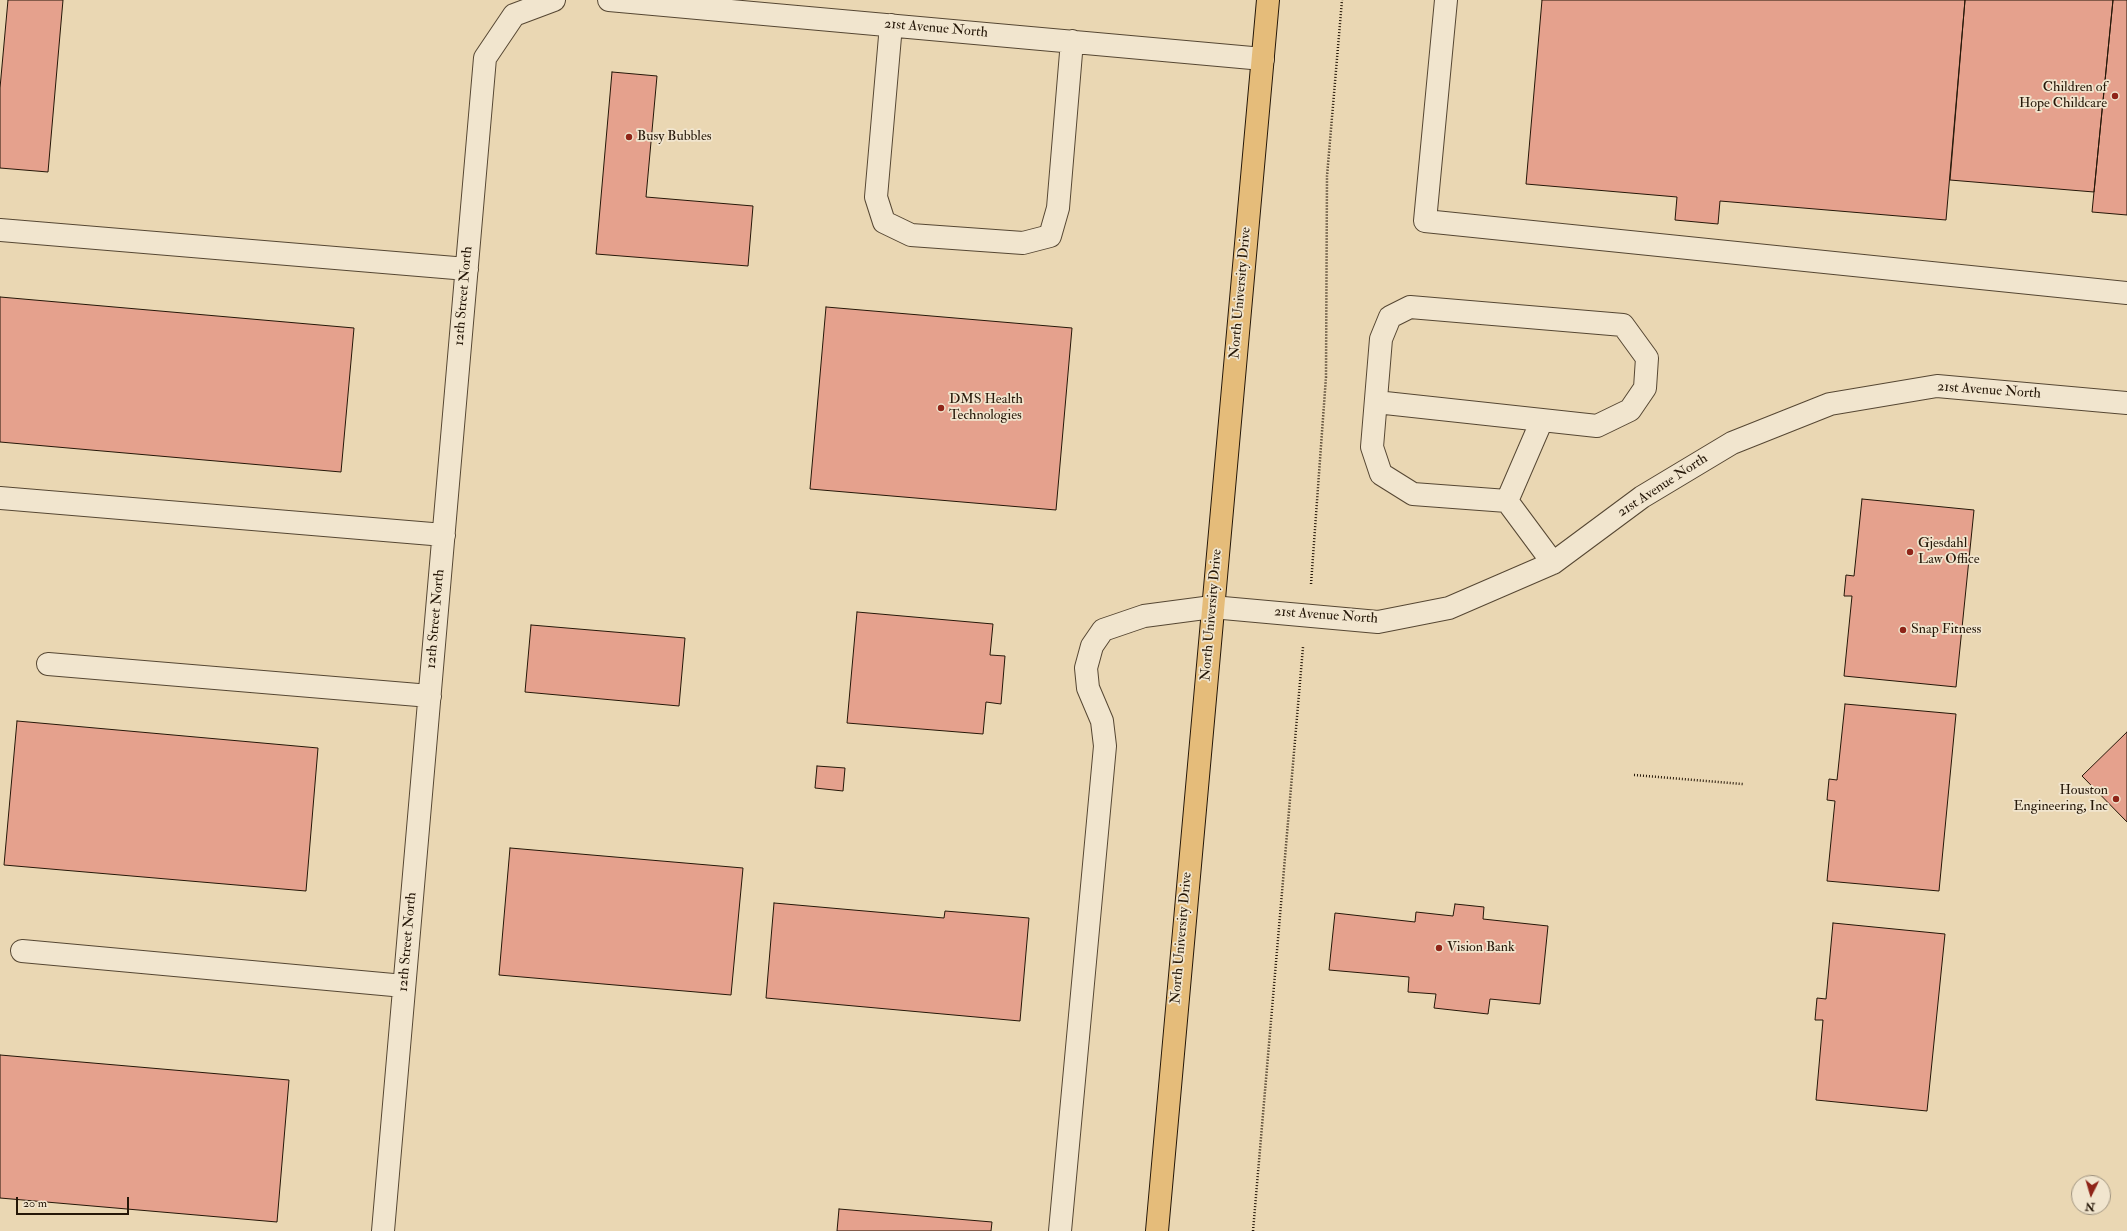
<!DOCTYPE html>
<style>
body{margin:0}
#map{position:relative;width:2127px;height:1231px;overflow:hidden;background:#ead7b3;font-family:"IM FELL Double Pica",serif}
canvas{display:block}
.north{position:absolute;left:2071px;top:1175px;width:40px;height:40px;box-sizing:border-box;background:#f1e5ce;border:1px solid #9f937f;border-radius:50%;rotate:185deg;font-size:11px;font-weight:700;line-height:16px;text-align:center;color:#251708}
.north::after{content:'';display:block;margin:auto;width:14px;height:18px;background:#8f2418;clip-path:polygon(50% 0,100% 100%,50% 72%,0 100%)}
.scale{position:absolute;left:16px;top:1197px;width:113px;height:18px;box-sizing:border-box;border:2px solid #251708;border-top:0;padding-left:5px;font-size:12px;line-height:14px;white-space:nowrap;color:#251708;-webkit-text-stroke:3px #f1e5ce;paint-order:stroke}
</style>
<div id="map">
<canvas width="2127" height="1231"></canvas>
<div class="north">N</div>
<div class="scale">20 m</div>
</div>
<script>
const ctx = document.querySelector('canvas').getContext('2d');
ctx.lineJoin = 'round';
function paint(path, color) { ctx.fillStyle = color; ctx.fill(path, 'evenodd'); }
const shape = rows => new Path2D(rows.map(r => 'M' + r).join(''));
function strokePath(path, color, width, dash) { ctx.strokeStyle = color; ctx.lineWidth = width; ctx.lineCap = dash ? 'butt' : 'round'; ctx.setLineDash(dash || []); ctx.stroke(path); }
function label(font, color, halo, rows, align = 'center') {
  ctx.font = font + ' "IM FELL Double Pica",serif'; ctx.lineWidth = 3.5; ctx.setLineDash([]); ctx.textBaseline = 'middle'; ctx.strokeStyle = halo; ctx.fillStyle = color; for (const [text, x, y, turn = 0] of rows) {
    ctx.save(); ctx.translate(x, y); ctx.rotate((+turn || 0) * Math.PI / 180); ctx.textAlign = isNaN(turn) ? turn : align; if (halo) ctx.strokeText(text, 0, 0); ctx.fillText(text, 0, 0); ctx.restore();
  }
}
const building = shape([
 [8,0,63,0,48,172,0,168,0,88,8,0],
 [1542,0,1965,0,1946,220,1720,201,1718,224,1675,220,1677,197,1526,184,1542,0],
 [1965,0,2113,0,2094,192,1950,180,1965,0],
 [2113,0,2127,0,2127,215,2092,212,2113,0],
 [612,72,657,76,646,197,753,206,748,266,596,254,612,72],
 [0,297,354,328,341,472,0,442,0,297],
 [826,307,1072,328,1056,510,810,489,826,307],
 [1862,499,1974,510,1956,687,1844,676,1852,596,1844,596,1846,575,1854,576,1862,499],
 [857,612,993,624,990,655,1005,656,1001,704,986,702,983,734,847,723,857,612],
 [531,625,685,638,679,706,525,692,531,625],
 [1845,704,1956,714,1939,891,1827,881,1835,801,1827,800,1829,779,1837,780,1845,704],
 [17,721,318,748,306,891,4,865,17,721],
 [2127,732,2127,822,2082,776,2127,732],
 [817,766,845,768,843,791,815,788,817,766],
 [510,848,743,868,731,995,499,975,510,848],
 [774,903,944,918,945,911,1029,918,1020,1021,766,998,774,903],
 [1455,904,1484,907,1483,919,1548,926,1540,1004,1490,999,1488,1014,1434,1008,1436,994,1408,992,1409,977,1329,970,1335,913,1415,922,1416,912,1453,916,1455,904],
 [1833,923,1945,934,1927,1111,1816,1100,1823,1020,1815,1020,1817,998,1826,999,1833,923],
 [0,1055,289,1080,277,1222,0,1198,0,1055],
 [839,1209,992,1222,991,1231,837,1231,839,1209]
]);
paint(building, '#e5a18d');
strokePath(building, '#251708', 1);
const minor = shape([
 [609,0,1263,59],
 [1446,0,1425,221,2127,293],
 [514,15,554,0],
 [891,25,876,197,884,222,911,235,1023,243,1050,236,1058,208,1072,41],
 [0,230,467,269],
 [1376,402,1542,420],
 [0,498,444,535],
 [1507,501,1542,420,1597,426,1630,410,1645,388,1647,358,1623,325,1410,307,1390,317,1381,339,1372,447,1381,474,1413,494,1507,501,1553,563],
 [48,664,430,696],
 [22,951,404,986],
 [383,1231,485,58,514,15],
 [1060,1231,1105,746,1102,721,1088,688,1086,668,1092,646,1103,630,1144,616,1212,607,1378,622,1449,608,1553,563,1642,497,1732,443,1830,404,1937,386,2127,403]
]);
const major = shape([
 [1157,1231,1268,0]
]);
strokePath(minor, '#564733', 24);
strokePath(major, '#251708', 24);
strokePath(shape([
 [1311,584,1326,377,1327,176,1342,0],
 [1634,775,1743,784],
 [1253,1231,1303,647]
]), '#251708', 2.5, [1, 2]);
strokePath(minor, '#f1e5ce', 22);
strokePath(major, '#e5bc7a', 22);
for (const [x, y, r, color] of [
 [2115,96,4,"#8f2418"],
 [629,137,4,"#8f2418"],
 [941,408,4,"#8f2418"],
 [1910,552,4,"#8f2418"],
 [1903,630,4,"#8f2418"],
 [2116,799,4,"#8f2418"],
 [1439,948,4,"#8f2418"]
]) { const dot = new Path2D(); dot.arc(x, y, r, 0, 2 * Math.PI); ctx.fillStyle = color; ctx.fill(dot); strokePath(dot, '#f1e5ce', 1.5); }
label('14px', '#251708', '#f1e5ce', [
 ["21st Avenue North",936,29,5],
 ["North University Drive",1241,293,-85],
 ["12th Street North",464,296,-85],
 ["21st Avenue North",1989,391,4],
 ["21st Avenue North",1663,486,-33],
 ["North University Drive",1212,615,-85],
 ["21st Avenue North",1326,616,4],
 ["12th Street North",436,619,-85],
 ["North University Drive",1182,938,-85],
 ["12th Street North",408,942,-85]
]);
label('14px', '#251708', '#f1e5ce', [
 ["Children of",2107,88,"right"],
 ["Hope Childcare",2107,104,"right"],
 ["Busy Bubbles",637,137],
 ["DMS Health",949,400],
 ["Technologies",949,416],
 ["Gjesdahl",1918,544],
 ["Law Office",1918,560],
 ["Snap Fitness",1911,630],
 ["Houston",2108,791,"right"],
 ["Engineering, Inc",2108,807,"right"],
 ["Vision Bank",1447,948]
], 'left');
</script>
